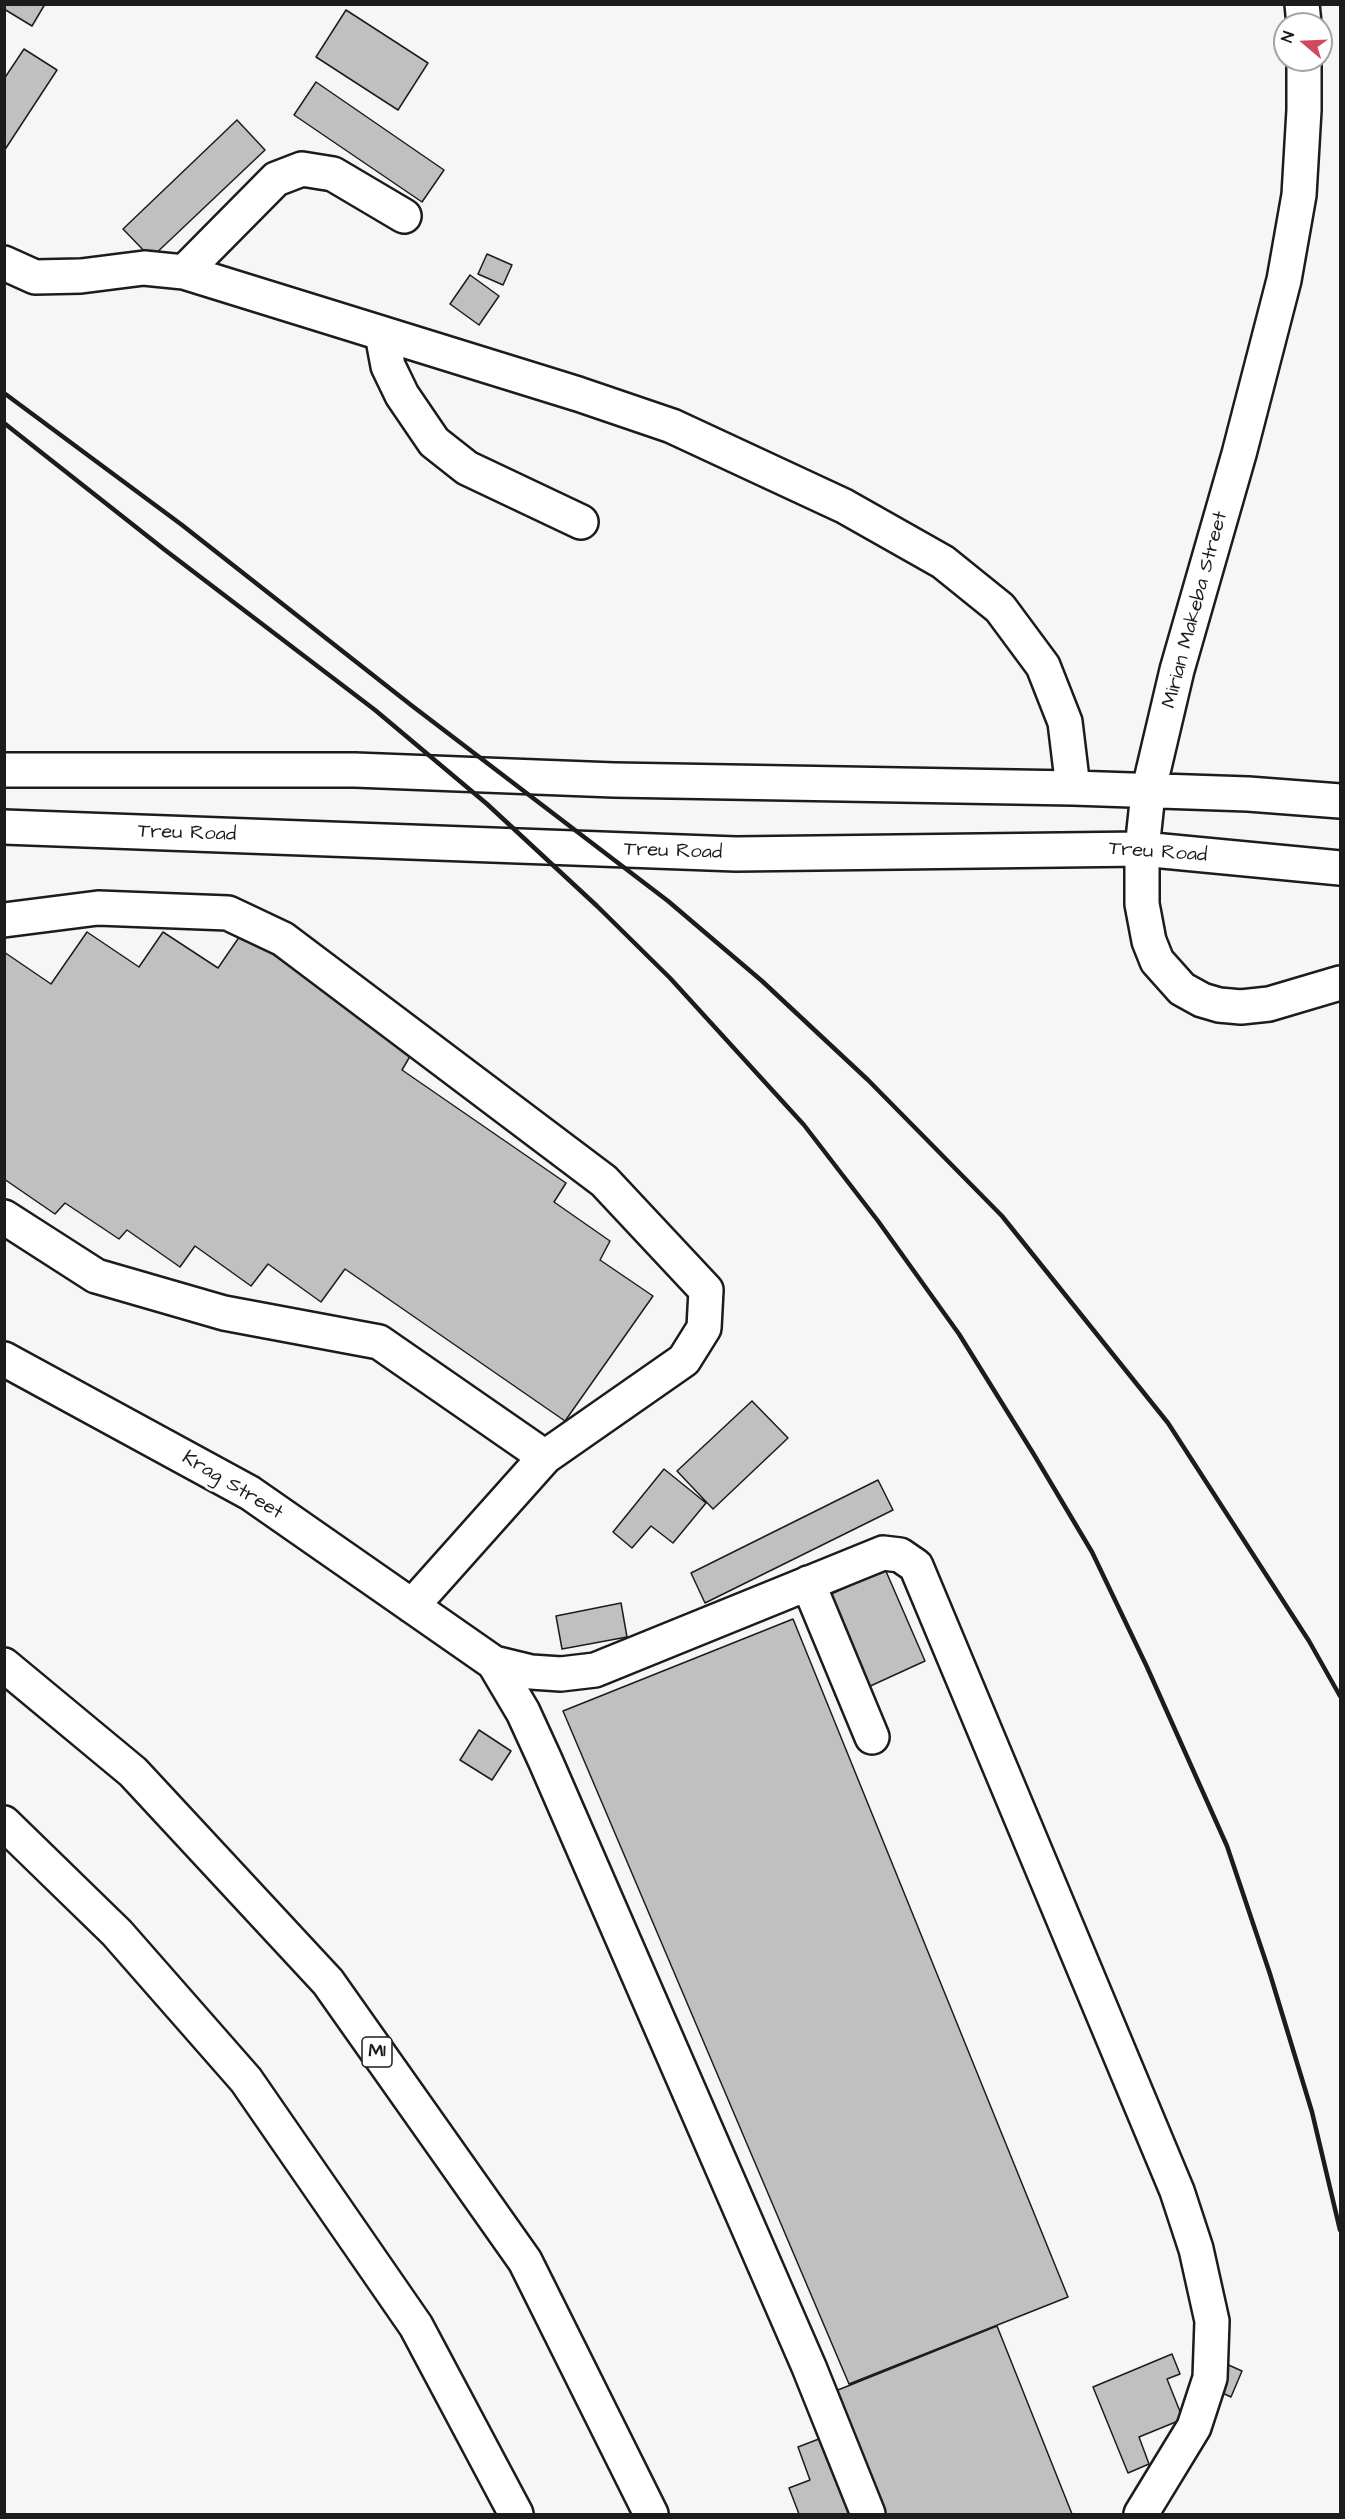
<!DOCTYPE html>
<style>
body{margin:0}
#map{position:relative;width:1345px;height:2519px;overflow:hidden;background:#f6f6f6;font-family:"Architects Daughter",sans-serif}
canvas{display:block}
.frame{position:absolute;inset:0;border:6px solid #1c1c1c;pointer-events:none}
.north{position:absolute;left:1273px;top:12px;width:60px;height:60px;box-sizing:border-box;background:#fff;border:2px solid #a4a4a4;border-radius:50%;rotate:289deg;font-size:16px;font-weight:700;line-height:24px;text-align:center;color:#1c1c1c}
.north::after{content:'';display:block;margin:auto;width:21px;height:27px;background:#d1495b;clip-path:polygon(50% 0,100% 100%,50% 72%,0 100%)}
</style>
<div id="map">
<canvas width="1345" height="2519"></canvas>
<div class="frame"></div>
<div class="north">N</div>
</div>
<script>
const ctx = document.querySelector('canvas').getContext('2d');
ctx.lineJoin = 'round';
function paint(path, color) { ctx.fillStyle = color; ctx.fill(path, 'evenodd'); }
const shape = rows => new Path2D(rows.map(r => 'M' + r).join(''));
function strokePath(path, color, width, dash) { ctx.strokeStyle = color; ctx.lineWidth = width; ctx.lineCap = dash ? 'butt' : 'round'; ctx.setLineDash(dash || []); ctx.stroke(path); }
function label(font, color, halo, rows, align = 'center') {
  ctx.font = font + ' "Architects Daughter",sans-serif'; ctx.lineWidth = 6; ctx.setLineDash([]); ctx.textBaseline = 'middle'; ctx.strokeStyle = halo; ctx.fillStyle = color; for (const [text, x, y, turn = 0] of rows) {
    ctx.save(); ctx.translate(x, y); ctx.rotate((+turn || 0) * Math.PI / 180); ctx.textAlign = isNaN(turn) ? turn : align; if (halo) ctx.strokeText(text, 0, 0); ctx.fillText(text, 0, 0); ctx.restore();
  }
}
const building = shape([
 [4,4,45,4,32,26,4,9,4,4],
 [346,10,428,63,398,110,316,57,346,10],
 [24,49,57,70,4,151,4,79,24,49],
 [316,82,444,170,422,202,294,115,316,82],
 [237,120,265,150,151,258,123,229,237,120],
 [487,254,512,265,503,285,478,274,487,254],
 [470,275,499,296,479,325,450,304,470,275],
 [87,932,139,967,163,932,218,968,242,933,413,1051,402,1070,566,1183,554,1202,610,1241,600,1260,653,1296,565,1421,345,1269,321,1302,268,1264,251,1286,195,1246,180,1267,127,1230,119,1239,65,1203,55,1214,4,1179,4,952,51,984,87,932],
 [752,1401,788,1438,713,1509,677,1471,752,1401],
 [664,1469,706,1503,673,1543,651,1526,632,1548,613,1532,664,1469],
 [878,1480,893,1510,705,1603,691,1573,878,1480],
 [885,1569,925,1661,866,1688,825,1597,885,1569],
 [621,1603,627,1637,562,1649,556,1616,621,1603],
 [793,1619,1068,2297,849,2384,563,1711,793,1619],
 [479,1730,511,1751,492,1780,460,1760,479,1730],
 [997,2326,1072,2514,883,2514,833,2392,997,2326],
 [1172,2354,1180,2374,1167,2379,1183,2419,1139,2437,1149,2464,1128,2473,1093,2387,1172,2354],
 [1224,2363,1242,2371,1231,2397,1214,2389,1224,2363],
 [824,2437,853,2514,799,2514,789,2488,810,2480,798,2447,824,2437]
]);
paint(building, '#c0c0c0');
strokePath(building, '#1c1c1c', 1.5);
const minor = shape([
 [1302,4,1304,24],
 [1304,60,1304,110,1299,195,1284,280,1239,454,1177,670,1148,793,1142,849,1142,904,1149,941,1157,961,1182,989,1202,1000,1219,1005,1241,1007,1269,1004,1340,983],
 [4,263,35,277,81,276,144,268,184,272,578,394,672,426,844,506,943,562,1000,608,1043,666,1065,722,1073,788],
 [184,272,276,179,302,169,333,174,404,216],
 [382,334,388,366,402,395,434,442,467,468,581,522],
 [4,770,355,770,614,780,1073,788,1248,794,1340,801],
 [4,827,736,854,1142,849,1340,868],
 [4,920,98,908,228,913,283,939,604,1181,706,1290,704,1328,684,1360,545,1457],
 [4,1217,96,1276,224,1313,379,1342,545,1457,412,1606],
 [4,1359,250,1493,494,1663,531,1672,561,1674,595,1670,883,1553,900,1555,916,1566,1177,2191,1196,2249,1212,2321,1210,2378,1194,2427,1141,2514],
 [808,1583,872,1737],
 [494,1663,523,1712,545,1760,809,2367,868,2514]
]);
const highway = shape([
 [4,1665,133,1772,328,1982,525,2261,651,2514],
 [4,1823,117,1933,246,2080,416,2326,516,2514]
]);
strokePath(minor, '#1c1c1c', 38);
strokePath(highway, '#1c1c1c', 38);
strokePath(minor, '#fff', 33);
strokePath(highway, '#fff', 33);
strokePath(shape([
 [4,393,182,525,411,705,668,901,762,981,868,1080,1002,1216,1168,1423,1309,1641,1340,1696],
 [4,423,165,550,375,710,487,804,597,906,670,978,804,1125,878,1221,959,1334,1033,1453,1092,1552,1147,1667,1227,1846,1270,1974,1312,2112,1340,2230]
]), '#1c1c1c', 4.5);
for (const [x, y, w] of [
 [377,2052,30]
]) { const box = new Path2D(); box.roundRect(x - w / 2, y - 15, w, 30, 4.5); ctx.fillStyle = '#fff'; ctx.fill(box); strokePath(box, '#1c1c1c', 1.5); }
label('bold 18px', '#1c1c1c', null, [
 ["M1",377,2052]
]);
label('20px', '#1c1c1c', '#fff', [
 ["Mirian Makeba Street",1196,610,-75],
 ["Treu Road",187,834,2],
 ["Treu Road",673,852,2],
 ["Treu Road",1158,853,4],
 ["Krag Street",232,1486,31]
]);
</script>
